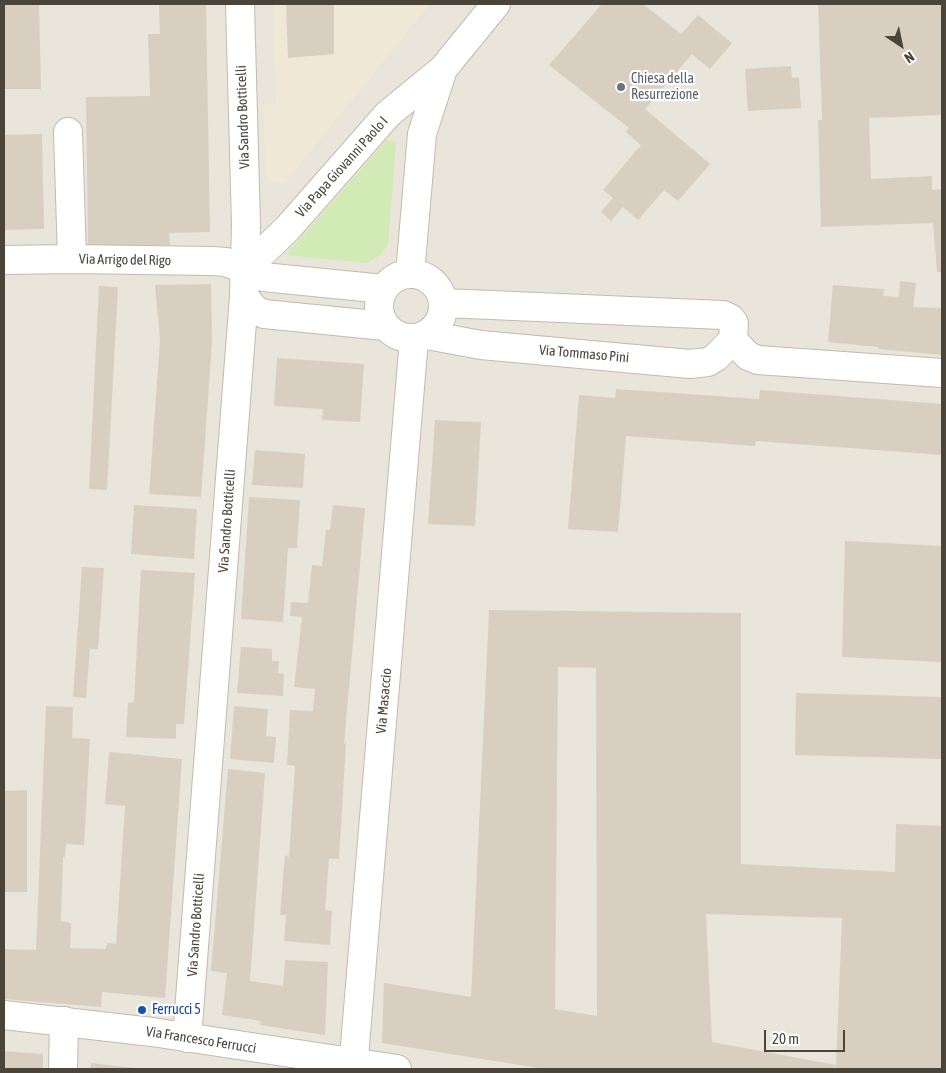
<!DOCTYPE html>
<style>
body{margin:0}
#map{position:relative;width:946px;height:1073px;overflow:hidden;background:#f6f3ec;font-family:"Asap Condensed",sans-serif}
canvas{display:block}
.frame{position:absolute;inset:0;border:5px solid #4b4439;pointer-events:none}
.north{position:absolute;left:876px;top:20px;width:50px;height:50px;-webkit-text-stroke:4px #fff;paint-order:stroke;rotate:146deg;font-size:14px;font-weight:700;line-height:20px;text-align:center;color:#4b4439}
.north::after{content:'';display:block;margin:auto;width:18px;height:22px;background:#4b4439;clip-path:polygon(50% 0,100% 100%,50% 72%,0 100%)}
.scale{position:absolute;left:764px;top:1030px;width:81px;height:22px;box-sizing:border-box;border:2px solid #4b4439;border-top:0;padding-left:6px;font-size:15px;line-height:18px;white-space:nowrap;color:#4b4439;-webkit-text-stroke:4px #fff;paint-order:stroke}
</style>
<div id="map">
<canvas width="946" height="1073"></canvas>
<div class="frame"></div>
<div class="north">N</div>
<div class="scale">20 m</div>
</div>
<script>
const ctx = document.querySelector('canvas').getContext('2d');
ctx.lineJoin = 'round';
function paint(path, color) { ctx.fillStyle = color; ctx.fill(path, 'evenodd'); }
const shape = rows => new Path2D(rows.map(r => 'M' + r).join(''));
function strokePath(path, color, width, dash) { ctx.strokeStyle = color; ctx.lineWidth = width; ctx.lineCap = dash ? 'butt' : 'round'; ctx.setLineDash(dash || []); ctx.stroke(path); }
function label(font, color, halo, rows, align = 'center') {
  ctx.font = font + ' "Asap Condensed",sans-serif'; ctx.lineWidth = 4.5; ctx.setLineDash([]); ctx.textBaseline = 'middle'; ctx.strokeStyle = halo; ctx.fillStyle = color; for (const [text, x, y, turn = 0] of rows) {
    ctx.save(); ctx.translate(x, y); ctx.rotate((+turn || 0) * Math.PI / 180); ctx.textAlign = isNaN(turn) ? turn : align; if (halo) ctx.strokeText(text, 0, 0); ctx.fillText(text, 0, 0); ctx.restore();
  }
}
paint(shape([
 [4,4,942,4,942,1069,4,1069]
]), '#eae5da');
paint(shape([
 [274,4,430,4,285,183,266,181,263,105,276,104]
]), '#efe8d6');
paint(shape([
 [387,140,396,143,388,245,379,256,367,263,286,255]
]), '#d2eab5');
paint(shape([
 [4,4,39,4,41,89,4,89],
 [159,4,206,4,210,232,169,233,170,245,88,247,86,97,150,96,148,34,160,34],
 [286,4,334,4,334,54,288,58],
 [602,4,643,4,681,34,698,15,732,43,710,69,692,54,645,109,710,164,678,201,664,190,638,220,623,207,611,221,601,212,613,198,603,190,641,145,626,132,629,128,549,65],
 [818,4,942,4,942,115,869,118,871,179,932,176,932,190,942,189,942,272,937,272,933,223,821,227,818,120,822,120],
 [791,66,792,78,799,77,801,108,748,111,745,69],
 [42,134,44,229,4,230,4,135],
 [900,281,916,283,913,307,942,308,942,355,878,349,878,347,828,342,833,285,884,289,883,296,899,297],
 [211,284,212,342,201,497,149,494,160,340,155,285],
 [99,286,118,287,107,490,89,489],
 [277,358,364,364,360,422,322,420,323,409,274,406],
 [616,389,759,399,760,390,942,404,942,455,756,441,755,446,626,436,618,532,568,529,579,395,615,398],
 [435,420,481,422,475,526,428,524],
 [255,450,305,454,303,488,252,485],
 [249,497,300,500,297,548,288,548,283,622,241,619],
 [134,505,197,509,194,559,131,554],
 [333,505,365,508,344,744,346,743,339,859,329,859,325,910,332,911,330,945,284,941,286,915,280,915,285,855,289,857,295,766,287,765,290,710,313,711,315,689,294,687,302,617,290,616,291,602,308,603,312,565,322,566,326,530,330,530],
 [845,541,942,546,942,662,842,657],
 [82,567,104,568,98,649,90,649,86,698,73,697],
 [141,570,195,573,184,724,176,724,176,739,126,737,128,703,134,702],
 [489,610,741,613,741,864,895,872,896,824,942,826,942,1069,544,1069,382,1043,384,983,471,997],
 [558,667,596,668,597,1016,555,1009],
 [706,914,842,918,836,1065,712,1042],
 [241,647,272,649,272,661,279,661,278,673,284,674,283,696,237,693],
 [796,693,942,697,942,759,795,755],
 [46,706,73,707,72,738,90,739,84,845,66,844,65,857,63,857,61,921,71,923,70,948,106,949,107,943,116,944,125,806,105,804,109,752,182,759,165,998,102,992,101,1007,4,999,4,949,36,950],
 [234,706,268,709,266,736,276,737,274,763,230,759],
 [228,769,265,773,250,981,283,986,285,960,328,962,325,1035,260,1025,261,1021,222,1015,227,973,211,971],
 [27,790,27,892,4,892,4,791],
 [4,1051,43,1054,43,1069,4,1069],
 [91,1063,134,1068,134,1069,90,1069]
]), '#d8cfc1');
const minor = shape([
 [68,132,72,259],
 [4,260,72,259,212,261,226,262,263,277,384,289],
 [244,270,287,229,388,114,443,69,496,4],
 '379 306a32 32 0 1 1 64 0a32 32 0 1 1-64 0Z',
 [410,274,422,134,443,69],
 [244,296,254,309,264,314,385,326],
 [427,335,481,345,690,364,708,362,716,357,733,340,734,323,730,318,723,315,444,303],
 [733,340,748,356,758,360,942,373],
 [187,1038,244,296,246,225,240,4],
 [63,1069,64,1021],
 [353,1069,414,339]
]);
const tertiary = shape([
 [4,1015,152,1032,397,1069]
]);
strokePath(minor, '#c2bbae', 30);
strokePath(tertiary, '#c2bbae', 30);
strokePath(minor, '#fff', 28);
strokePath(tertiary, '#fff', 28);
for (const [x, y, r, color] of [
 [621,87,5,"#6b7280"],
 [142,1010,5,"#1a4fb4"]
]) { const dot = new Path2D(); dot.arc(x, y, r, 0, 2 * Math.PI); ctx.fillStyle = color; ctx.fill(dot); strokePath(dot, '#fff', 2); }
label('14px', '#5b616d', '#fff', [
 ["Chiesa della",631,79],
 ["Resurrezione",631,95]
], 'left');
label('14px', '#4b4439', '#fff', [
 ["Via Sandro Botticelli",243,117,-92],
 ["Via Papa Giovanni Paolo I",342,167,-48],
 ["Via Arrigo del Rigo",125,260,1],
 ["Via Tommaso Pini",584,354,5],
 ["Via Sandro Botticelli",227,521,-86],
 ["Via Masaccio",384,701,-85],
 ["Via Sandro Botticelli",196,925,-86],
 ["Via Francesco Ferrucci",201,1040,9]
]);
label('14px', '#164399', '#fff', [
 ["Ferrucci 5",152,1010]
], 'left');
</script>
